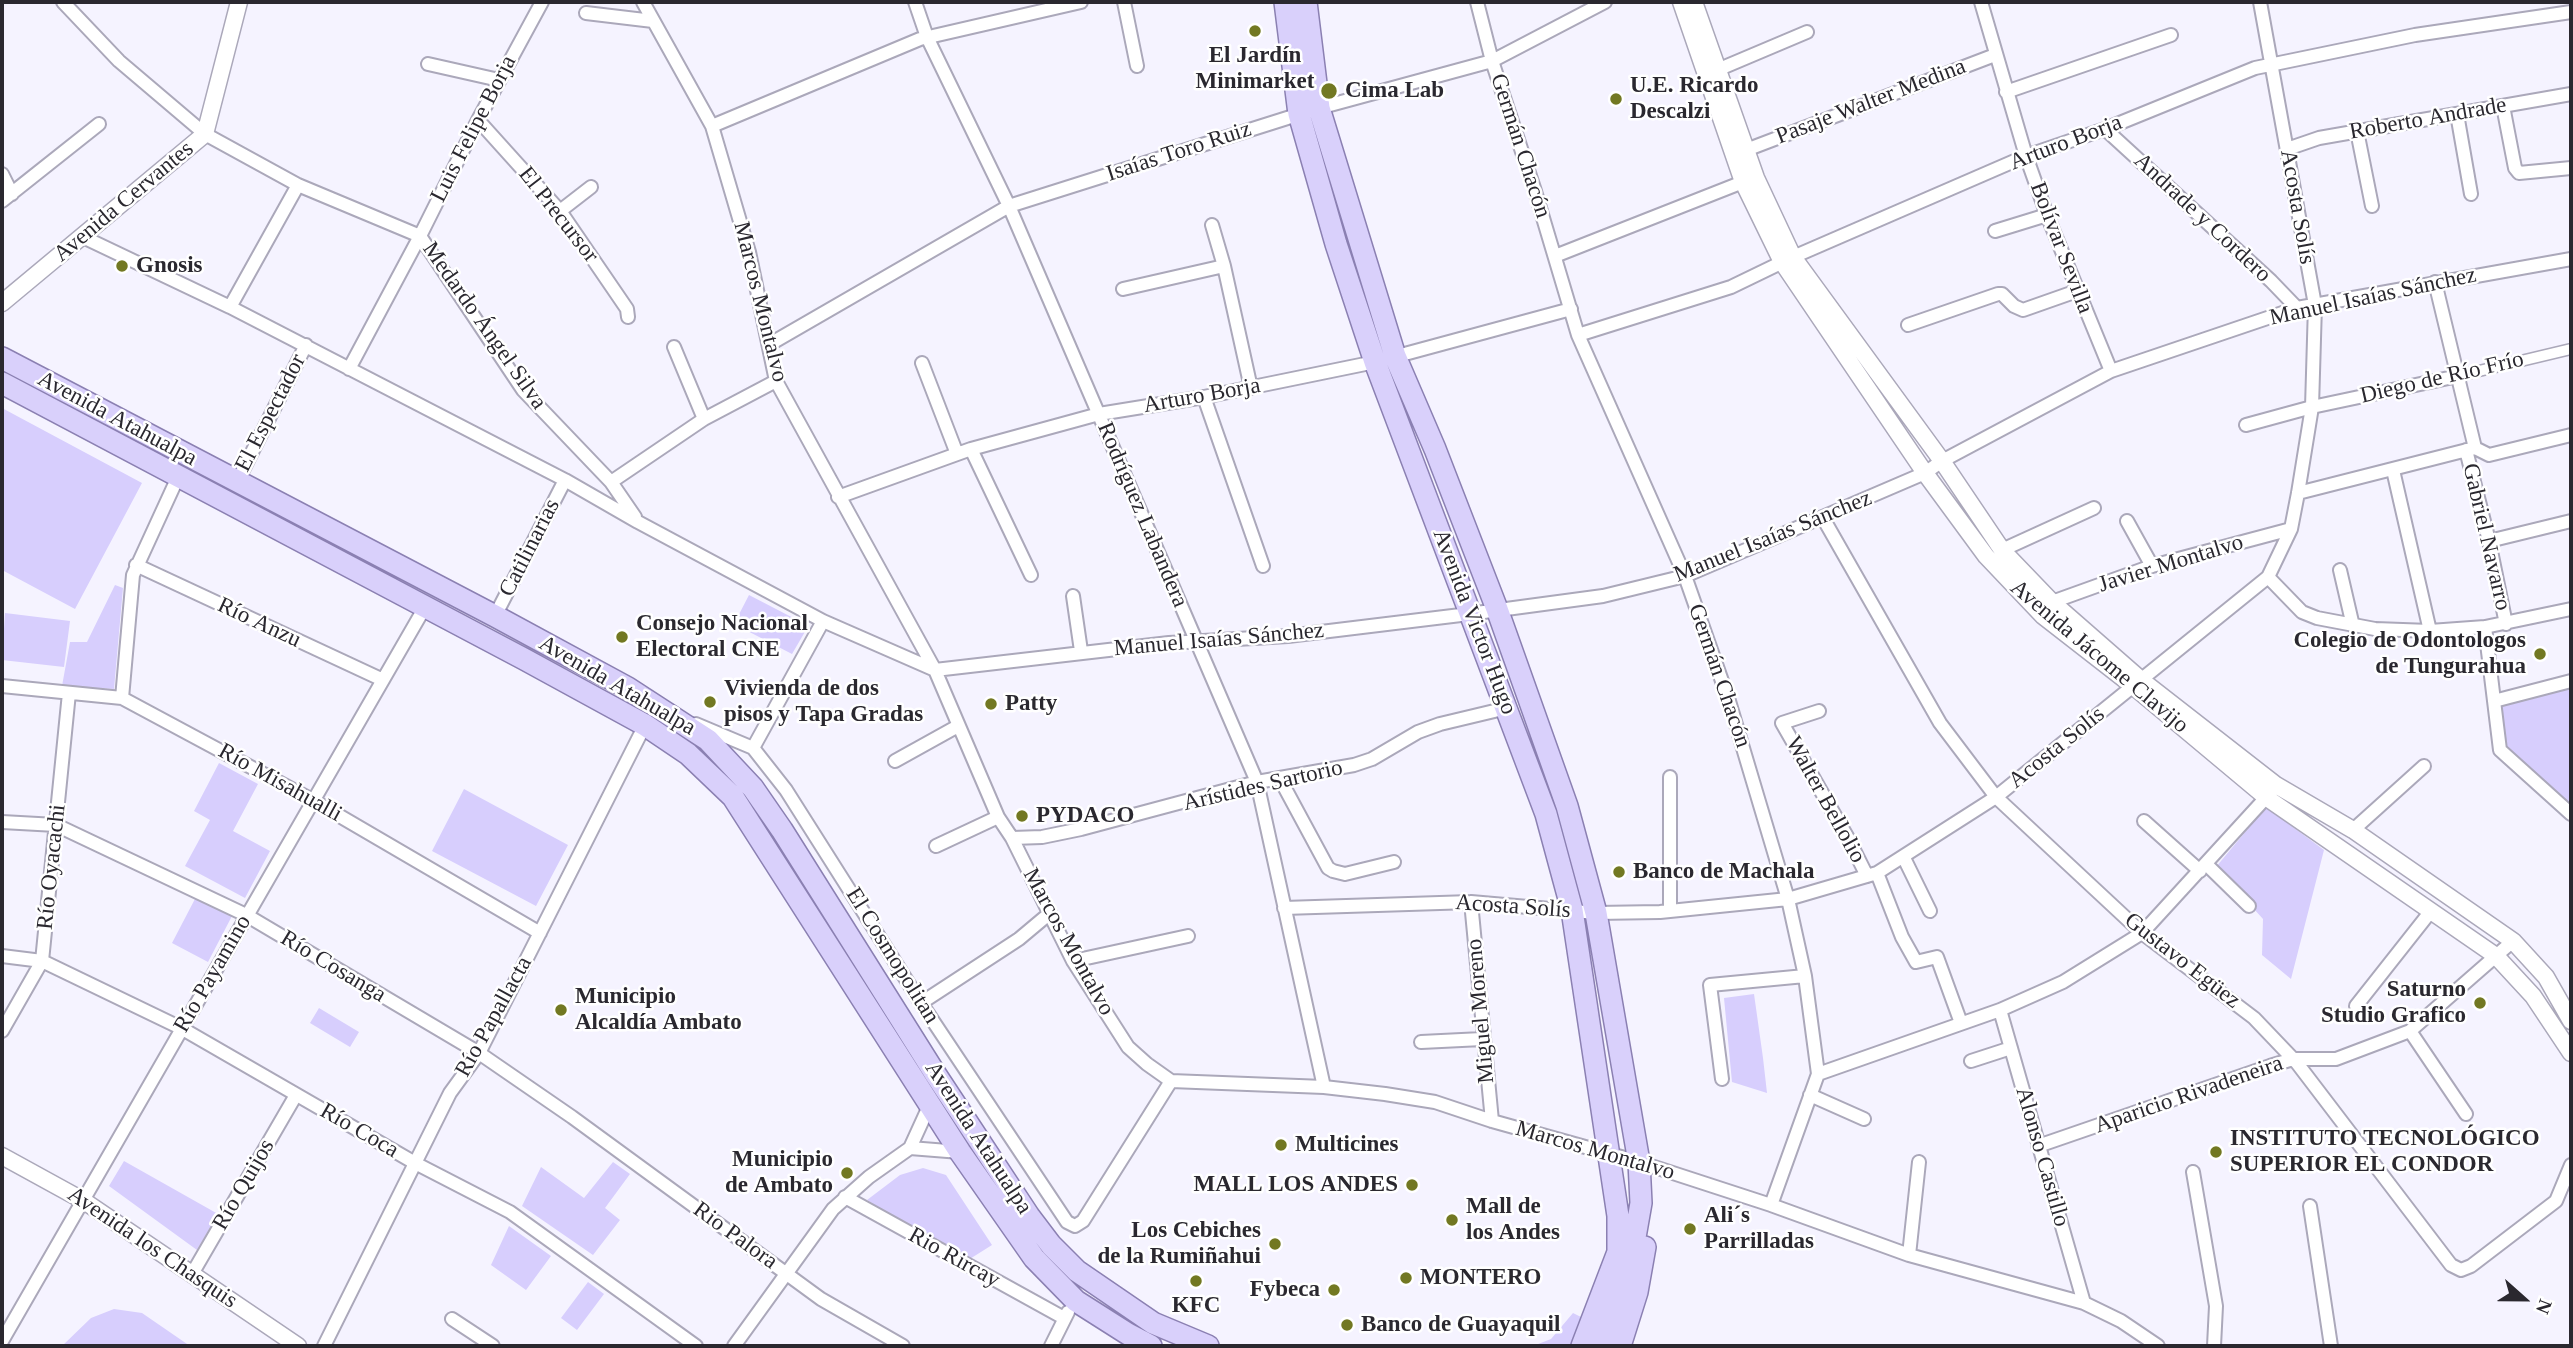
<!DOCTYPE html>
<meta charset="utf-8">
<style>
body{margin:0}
#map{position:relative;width:2573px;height:1348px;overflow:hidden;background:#f5f3ff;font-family:Georgia,serif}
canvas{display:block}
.frame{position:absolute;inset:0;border:4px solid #2a282f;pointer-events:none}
.north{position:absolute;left:2489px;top:1264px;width:70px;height:70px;-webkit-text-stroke:5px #fff;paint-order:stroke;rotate:111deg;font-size:19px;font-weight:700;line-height:28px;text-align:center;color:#2a282f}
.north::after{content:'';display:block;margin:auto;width:24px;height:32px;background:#2a282f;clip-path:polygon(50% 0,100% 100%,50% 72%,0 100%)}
</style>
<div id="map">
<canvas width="2573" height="1348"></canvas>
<div class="frame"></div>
<div class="north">N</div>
</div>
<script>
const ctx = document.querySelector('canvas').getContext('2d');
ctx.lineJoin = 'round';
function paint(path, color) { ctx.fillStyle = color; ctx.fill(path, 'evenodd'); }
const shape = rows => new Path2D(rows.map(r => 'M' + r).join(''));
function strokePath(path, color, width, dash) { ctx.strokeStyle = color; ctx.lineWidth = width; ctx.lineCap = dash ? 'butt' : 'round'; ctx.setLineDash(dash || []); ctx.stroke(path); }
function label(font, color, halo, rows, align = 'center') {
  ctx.font = font + ' Georgia,serif'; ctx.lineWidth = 5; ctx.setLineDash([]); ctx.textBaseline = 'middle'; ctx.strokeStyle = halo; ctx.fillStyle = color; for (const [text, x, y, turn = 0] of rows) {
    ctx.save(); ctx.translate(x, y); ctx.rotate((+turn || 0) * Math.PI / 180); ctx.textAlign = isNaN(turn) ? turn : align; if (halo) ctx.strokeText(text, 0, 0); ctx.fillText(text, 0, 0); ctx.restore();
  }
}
paint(shape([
 [2,408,142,483,75,609,2,570],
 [115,585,123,588,114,689,62,686,70,642,87,642],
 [749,595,803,623,806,630,792,654,734,624],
 [5,613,70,621,64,667,2,660],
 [2571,685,2571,806,2506,746,2499,705],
 [219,763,258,784,233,831,270,851,245,898,185,866,210,820,194,811],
 [464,789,568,845,536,906,432,851],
 [2266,807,2324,850,2291,979,2262,955,2263,919,2216,867],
 [196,897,232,916,208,962,172,943],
 [1754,994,1763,1058,1767,1093,1732,1082,1724,998],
 [319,1008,359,1032,350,1047,310,1023],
 [124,1161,218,1214,197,1250,109,1186],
 [613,1162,630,1174,605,1208,620,1220,593,1255,522,1206,541,1167,584,1198],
 [923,1168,946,1175,992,1245,965,1262,867,1200,900,1175],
 [509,1226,551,1256,526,1290,491,1265],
 [588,1282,604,1294,577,1330,561,1318],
 [114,1309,142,1313,190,1346,62,1346,91,1318],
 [1573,1313,1587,1320,1570,1346,1533,1346,1551,1339]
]), '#d7cefd');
const pedestrian = shape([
 [2458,376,2571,349]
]);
const minor = shape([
 [63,2,119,61,205,134,298,185,420,236,523,390,611,482,635,517],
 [643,2,712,126,749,252,776,381,935,670,998,817,1012,838,1073,961,1128,1047,1147,1064,1171,1081,1324,1087,1385,1094,1435,1102,1492,1121,1639,1162,1771,1205,1909,1255,2084,1303,2121,1321,2158,1346],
 [915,2,927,37,1009,206,1257,782,1324,1087],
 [1124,2,1137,66],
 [1477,2,1492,61,1535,191,1578,335,1685,576,1729,701,1788,899,1805,976,1818,1074,1771,1205],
 [1981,2,2026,156,2047,215,2111,371],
 [586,13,653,21],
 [428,64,499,80],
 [1710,73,1807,32],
 [2006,92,2171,35],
 [2503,106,2515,168,2519,173,2571,168],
 [2457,114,2471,194],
 [478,120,560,211,627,309,628,317],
 [712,126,920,39,1081,2],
 [2105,129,2271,281,2297,308],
 [2357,131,2372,206],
 [2287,149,2319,138,2571,94],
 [1746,150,1995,55],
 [2,174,12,194],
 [2,201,99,124],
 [560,211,591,187],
 [1212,225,1224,266,1251,388],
 [1995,231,2047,215],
 [83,237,230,307,565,480,638,522,823,621,935,670,1169,643,1288,636,1469,614,1603,596,1685,576,1925,473,1942,461,2111,371,2297,308,2571,259],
 [1555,256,1743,182],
 [2435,282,2475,448],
 [1123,289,1224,266],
 [230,307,298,185],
 [1908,325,1998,294,2002,294,2014,306,2023,310,2077,291],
 [1578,335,1731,287,1793,257,2026,156,2105,129,2255,68,2415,35,2571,12],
 [770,344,1009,206,1319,108,1492,61,1605,2],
 [674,347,704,419],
 [922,363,957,454],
 [349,369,420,236,478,120,542,2],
 [1204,397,1263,566],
 [2246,425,2312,407,2458,376],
 [971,449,1031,575],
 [2466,450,2489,541,2506,624],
 [2393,470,2430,631],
 [237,482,306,345],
 [611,482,704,419,776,381],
 [2298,493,2475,448,2489,455,2571,435],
 [838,497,971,449,1099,414,1204,397,1375,362,1571,309],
 [1823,518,1940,723,1996,797,2142,933,2254,1018,2297,1063,2451,1265,2461,1270,2471,1266,2556,1201,2571,1165],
 [2127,521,2152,566],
 [2489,541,2571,521],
 [2002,550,2094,508],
 [136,565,383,680],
 [2340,570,2353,626],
 [2268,577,2302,612,2317,618,2375,629,2430,631,2485,627,2571,609],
 [1073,596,1081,651],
 [2052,602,2152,566,2291,529],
 [495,616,565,480],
 [2485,627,2500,750,2571,814],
 [2,686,122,698,314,801,540,933],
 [122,698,133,575,178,477],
 [2494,701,2571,681],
 [1819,711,1782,723,1849,840,1867,876],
 [696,724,753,748,786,790,921,1003,1067,1222,1075,1226,1083,1221,1171,1081],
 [753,748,823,621],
 [895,761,958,726],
 [1670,777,1670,911],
 [1280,779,1328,868,1333,871,1345,874,1394,862],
 [2144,821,2200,871],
 [2,822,56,825,246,915,479,1053,572,1117,821,1299,903,1346],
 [2353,830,2424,766],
 [1012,838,1042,837,1081,829,1257,782,1354,765,1372,759,1418,732,1440,724,1507,708],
 [936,846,998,817],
 [1904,858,1930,911],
 [2206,864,2249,906],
 [1877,873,1902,937,1916,962,1937,957,1961,1023],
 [1471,902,1492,1121],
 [1284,908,1471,902,1596,913,1660,912,1788,899,1877,873,1996,797,2268,577,2291,529,2298,493,2312,407,2315,305,2260,2],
 [2,956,42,961,181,1028,415,1163,510,1212,696,1346],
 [1073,961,1188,936],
 [921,1003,1019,939,1050,913],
 [2356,1006,2431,911],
 [2000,1010,2084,1303],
 [2,1031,42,961,69,693],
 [2410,1031,2466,1114],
 [1421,1042,1482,1039],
 [1971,1061,2011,1048],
 [1818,1074,2000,1010,2063,982,2142,933,2272,791],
 [1722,1079,1710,985,1805,976],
 [1810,1095,1864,1119],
 [2038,1146,2270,1066,2293,1059,2336,1059,2410,1031,2513,941],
 [910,1148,960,1152],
 [2193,1172,2216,1306,2214,1346],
 [845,1197,1064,1318],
 [2310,1206,2331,1346],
 [1909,1255,1919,1162],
 [192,1274,296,1095],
 [452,1319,493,1346],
 [2,1341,425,607],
 [324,1346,450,1093,479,1053,645,725],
 [734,1346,833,1209,869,1177,910,1148,931,1102],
 [1051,1346,1068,1312]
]);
const tertiary = shape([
 [1681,2,1743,182,1782,262,1925,473,1986,556,2043,616,2133,686,2267,798,2496,956,2533,996,2571,1053],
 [1694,2,1756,178,1793,257,1942,461,2002,550,2052,602,2140,679,2276,785,2353,830,2513,941,2546,977,2571,1021],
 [2,303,205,134,239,2],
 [2,1156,84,1201,298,1346]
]);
const primary = shape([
 [1285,2,1299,114,1336,244,1375,362,1546,814,1572,910,1618,1216,1618,1252,1624,1275],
 [1306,2,1319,108,1395,356,1435,449,1497,609,1567,806,1596,913,1639,1162,1641,1203,1631,1260,1602,1346],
 [2,358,495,616,628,688,708,740,753,788,782,830,936,1075,1029,1216,1051,1245,1077,1271,1153,1323,1208,1346],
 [2,383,524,659,645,725,688,754,733,797,960,1152,1034,1258,1076,1301,1128,1334,1151,1346],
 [1582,1346,1618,1252],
 [1620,1346,1637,1292,1645,1247]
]);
strokePath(pedestrian, '#aba8ba', 13);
strokePath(minor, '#aba8ba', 16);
strokePath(tertiary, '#aba8ba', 19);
strokePath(primary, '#8b80b2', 24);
strokePath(pedestrian, '#fff', 10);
strokePath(minor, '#fff', 12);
strokePath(tertiary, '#fff', 16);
strokePath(primary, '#d9d0fb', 21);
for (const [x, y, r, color] of [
 [1255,31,7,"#727822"],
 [1329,91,9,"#727822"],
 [1616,99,7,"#727822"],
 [122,266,7,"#727822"],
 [622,637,7,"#727822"],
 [2540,654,7,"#727822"],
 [710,702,7,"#727822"],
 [991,704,7,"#727822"],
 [1022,816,7,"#727822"],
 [1619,872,7,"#727822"],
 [2480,1003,7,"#727822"],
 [561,1010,7,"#727822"],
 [1281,1145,7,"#727822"],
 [2216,1152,7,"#727822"],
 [847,1173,7,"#727822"],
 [1412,1185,7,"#727822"],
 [1452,1220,7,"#727822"],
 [1690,1229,7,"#727822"],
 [1275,1244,7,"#727822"],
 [1406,1278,7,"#727822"],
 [1196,1281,7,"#727822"],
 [1334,1290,7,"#727822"],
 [1347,1325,7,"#727822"]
]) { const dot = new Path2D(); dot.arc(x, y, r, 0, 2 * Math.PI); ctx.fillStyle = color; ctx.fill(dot); strokePath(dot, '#fff', 2.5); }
label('bold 23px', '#2a282f', '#fff', [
 ["El Jardín",1255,56,"center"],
 ["Minimarket",1255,82,"center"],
 ["U.E. Ricardo",1630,86],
 ["Descalzi",1630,112],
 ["Cima Lab",1345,91],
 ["Gnosis",136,266],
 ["Consejo Nacional",636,624],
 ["Electoral CNE",636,650],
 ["Colegio de Odontologos",2526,641,"right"],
 ["de Tungurahua",2526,667,"right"],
 ["Vivienda de dos",724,689],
 ["pisos y Tapa Gradas",724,715],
 ["Patty",1005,704],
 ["PYDACO",1036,816],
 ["Banco de Machala",1633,872],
 ["Saturno",2466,990,"right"],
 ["Studio Grafico",2466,1016,"right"],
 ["Municipio",575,997],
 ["Alcaldía Ambato",575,1023],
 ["INSTITUTO TECNOLÓGICO",2230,1139],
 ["SUPERIOR EL CONDOR",2230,1165],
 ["Multicines",1295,1145],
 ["Municipio",833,1160,"right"],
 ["de Ambato",833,1186,"right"],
 ["MALL LOS ANDES",1398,1185,"right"],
 ["Mall de",1466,1207],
 ["los Andes",1466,1233],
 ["Ali´s",1704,1216],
 ["Parrilladas",1704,1242],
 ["Los Cebiches",1261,1231,"right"],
 ["de la Rumiñahui",1261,1257,"right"],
 ["MONTERO",1420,1278],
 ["Fybeca",1320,1290,"right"],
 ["KFC",1196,1306,"center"],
 ["Banco de Guayaquil",1361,1325]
], 'left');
label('23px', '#2a282f', '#fff', [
 ["Pasaje Walter Medina",1871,102,-21],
 ["Roberto Andrade",2428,119,-10],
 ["Luis Felipe Borja",474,129,-63],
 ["Arturo Borja",2066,143,-21],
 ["Germán Chacón",1520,146,72],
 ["Isaías Toro Ruiz",1179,152,-18],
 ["Avenida Cervantes",124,202,-40],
 ["Acosta Solís",2297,207,80],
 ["El Precursor",558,215,52],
 ["Andrade y Cordero",2202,218,43],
 ["Bolívar Sevilla",2061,248,69],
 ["Manuel Isaías Sánchez",2373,297,-12],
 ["Marcos Montalvo",760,302,76],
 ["Medardo Ángel Silva",484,326,55],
 ["Diego de Río Frío",2442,378,-13],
 ["Arturo Borja",1202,396,-10],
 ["El Espectador",271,413,-63],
 ["Avenida Atahualpa",117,419,28],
 ["Rodríguez Labandera",1142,515,67],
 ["Manuel Isaías Sánchez",1773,537,-22],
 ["Gabriel Navarro",2486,537,77],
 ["Catilinarias",530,548,-63],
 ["Javier Montalvo",2171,564,-17],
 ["Avenida Victor Hugo",1474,622,69],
 ["Río Anzu",259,623,25],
 ["Manuel Isaías Sánchez",1219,640,-5],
 ["Avenida Jácome Clavijo",2099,657,40],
 ["Germán Chacón",1719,676,71],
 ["Avenida Atahualpa",617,686,30],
 ["Acosta Solís",2057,748,-39],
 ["Río Misahualli",280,783,29],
 ["Arístides Sartorio",1263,786,-13],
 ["Walter Bellolio",1825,800,61],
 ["Río Oyacachi",52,867,-84],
 ["Acosta Solís",1513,907,4],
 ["Marcos Montalvo",1068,942,61],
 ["El Cosmopolitan",892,956,58],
 ["Gustavo Egüez",2182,961,38],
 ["Río Cosanga",333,967,31],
 ["Río Payamino",213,974,-60],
 ["Miguel Moreno",1481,1011,-95],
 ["Río Papallacta",494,1017,-61],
 ["Aparicio Rivadeneira",2189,1095,-19],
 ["Río Coca",359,1131,30],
 ["Avenida Atahualpa",978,1138,57],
 ["Marcos Montalvo",1595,1151,16],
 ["Alonso Castillo",2042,1157,74],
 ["Río Quijos",244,1185,-60],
 ["Rio Palora",735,1236,36],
 ["Avenida los Chasquis",152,1248,34],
 ["Rio Rircay",954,1258,29]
]);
</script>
